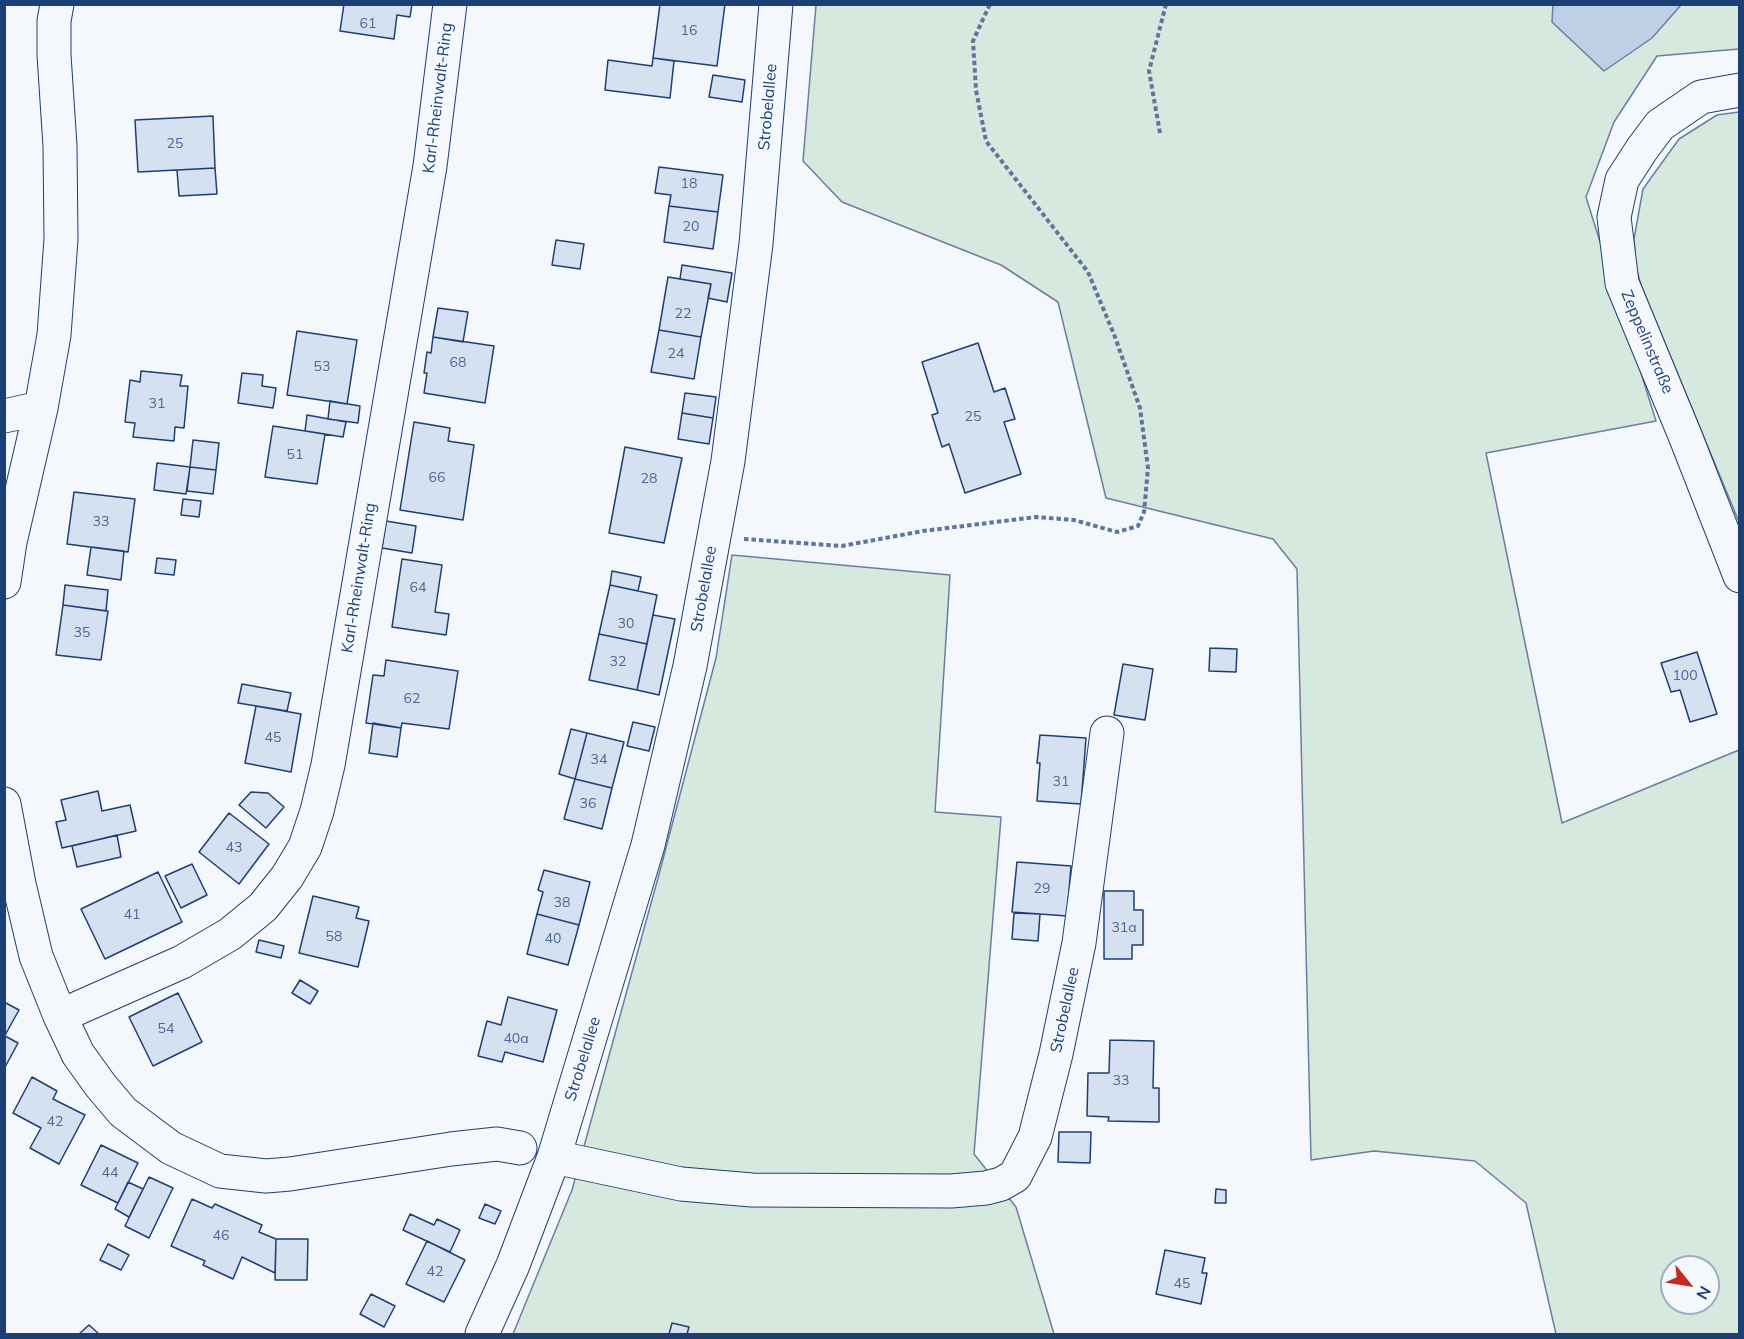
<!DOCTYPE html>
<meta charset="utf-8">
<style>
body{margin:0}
#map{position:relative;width:1744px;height:1339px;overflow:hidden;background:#f4f7fb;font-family:Mulish,sans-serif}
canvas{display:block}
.frame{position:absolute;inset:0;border:6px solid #1d3f73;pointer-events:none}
.north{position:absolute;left:1660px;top:1255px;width:60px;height:60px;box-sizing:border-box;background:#f4f7fb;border:2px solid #9eadc5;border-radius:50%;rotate:120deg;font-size:16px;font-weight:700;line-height:24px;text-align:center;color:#1d3f73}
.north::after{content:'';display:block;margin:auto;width:21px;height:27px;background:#c62828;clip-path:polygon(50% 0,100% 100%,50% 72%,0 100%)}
</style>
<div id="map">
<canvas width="1744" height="1339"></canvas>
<div class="frame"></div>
<div class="north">N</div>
</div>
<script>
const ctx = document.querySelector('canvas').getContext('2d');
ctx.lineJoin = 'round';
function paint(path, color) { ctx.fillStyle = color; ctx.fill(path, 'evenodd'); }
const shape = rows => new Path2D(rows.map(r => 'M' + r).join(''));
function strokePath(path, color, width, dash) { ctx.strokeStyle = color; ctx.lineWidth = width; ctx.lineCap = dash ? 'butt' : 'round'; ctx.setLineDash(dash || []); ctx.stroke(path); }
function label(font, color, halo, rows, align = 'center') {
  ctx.font = font + ' Mulish,sans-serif'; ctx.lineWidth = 4.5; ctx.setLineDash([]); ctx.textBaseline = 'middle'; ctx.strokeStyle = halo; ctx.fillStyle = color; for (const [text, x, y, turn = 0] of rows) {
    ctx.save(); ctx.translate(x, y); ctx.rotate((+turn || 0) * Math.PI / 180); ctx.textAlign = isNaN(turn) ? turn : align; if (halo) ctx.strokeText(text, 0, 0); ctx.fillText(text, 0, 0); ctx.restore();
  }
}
const green = shape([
 [816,5,1739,5,1739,49,1657,56,1614,122,1586,197,1656,421,1486,453,1562,823,1739,750,1739,1334,1556,1334,1526,1203,1475,1161,1374,1151,1311,1160,1297,569,1273,539,1106,498,1058,302,1001,265,842,202,803,161,816,5],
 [1672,1267,1708,1267,1708,1303,1672,1303,1672,1267],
 [1739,112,1739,522,1641,285,1636,267,1634,239,1643,189,1679,139,1717,115,1739,112],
 [732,555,950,575,935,812,1001,817,974,1154,1016,1207,1054,1334,513,1334,572,1190,658,878,716,658,732,555]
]);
paint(green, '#d7e8df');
strokePath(green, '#687fa3', 1.5);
const water = shape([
 [1553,5,1553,4,1681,5,1652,38,1604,71,1552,22,1553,5]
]);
paint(water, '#bed0e5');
strokePath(water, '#687fa3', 1.5);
const building = shape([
 [344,4,412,4,410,17,397,15,394,39,340,31,344,4],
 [660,4,725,4,717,66,653,58,660,4],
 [653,58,674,61,670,98,605,90,608,60,652,66,653,58],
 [713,75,745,80,742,102,709,97,713,75],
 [213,116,215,168,138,172,135,120,213,116],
 [659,167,723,175,718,212,669,206,671,195,655,193,659,167],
 [215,168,217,194,179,196,177,170,215,168],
 [669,206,718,212,713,249,664,242,669,206],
 [556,240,584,244,580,269,552,265,556,240],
 [682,265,732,273,727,302,708,298,711,284,680,279,682,265],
 [668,277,711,284,701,337,659,330,668,277],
 [438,308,468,312,463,342,433,337,438,308],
 [659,330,701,337,694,379,651,372,659,330],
 [297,331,357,340,347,404,287,395,297,331],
 [433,337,494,346,485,403,424,393,427,373,424,373,427,352,431,353,433,337],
 [978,343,994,392,1005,388,1015,419,1004,422,1021,474,965,493,949,444,942,447,932,415,938,413,922,362,978,343],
 [141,371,182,375,180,386,188,386,184,428,175,427,174,441,133,437,135,423,125,422,130,380,140,382,141,371],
 [242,373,263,375,262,386,276,388,273,408,238,403,242,373],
 [685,393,716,397,713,418,682,413,685,393],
 [330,401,360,406,358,423,328,419,330,401],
 [682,413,713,418,709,444,678,439,682,413],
 [307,415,346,422,343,437,305,431,307,415],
 [414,422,450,428,448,441,474,445,463,520,400,510,414,422],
 [273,426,325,434,317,484,265,477,273,426],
 [193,440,219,443,216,470,190,467,193,440],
 [625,447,682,458,664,543,609,533,625,447],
 [157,463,190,467,186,494,154,490,157,463],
 [190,467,216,470,213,494,187,491,190,467],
 [74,492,135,499,128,552,67,544,74,492],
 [183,499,201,501,199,517,181,515,183,499],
 [386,521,416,526,412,553,382,548,386,521],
 [91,547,124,551,121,580,87,575,91,547],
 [157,558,176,560,174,575,155,573,157,558],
 [402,559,442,565,435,612,449,614,446,635,392,627,402,559],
 [612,571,641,577,638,591,610,585,612,571],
 [65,585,108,590,106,611,63,605,65,585],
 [610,585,657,595,647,644,599,634,610,585],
 [63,605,108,611,101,660,56,655,63,605],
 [653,615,675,619,659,695,637,690,653,615],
 [599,634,647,644,637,690,589,680,599,634],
 [1210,648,1237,649,1236,672,1209,671,1210,648],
 [1697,652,1717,714,1690,722,1680,690,1671,692,1661,663,1697,652],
 [386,660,458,671,449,729,402,723,401,728,366,723,373,675,384,676,386,660],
 [1123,664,1153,669,1145,720,1114,715,1123,664],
 [242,684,291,693,287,711,238,703,242,684],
 [256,706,301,714,291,772,245,763,256,706],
 [633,722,655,727,649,751,627,746,633,722],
 [373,723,401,728,397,757,369,753,373,723],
 [571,729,587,733,575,779,559,774,571,729],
 [587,733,624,742,612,788,575,779,587,733],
 [1040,735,1086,738,1081,804,1037,801,1040,763,1037,763,1040,735],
 [575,779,612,788,602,829,564,819,575,779],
 [98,791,102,811,130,805,136,831,62,848,56,822,66,820,61,800,98,791],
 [251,792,268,793,284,807,266,828,239,805,251,792],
 [229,813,269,844,239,884,199,852,229,813],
 [117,835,121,857,77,867,72,846,117,835],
 [1017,862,1071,866,1067,916,1012,912,1017,862],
 [192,864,207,895,181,908,165,876,192,864],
 [544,870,590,882,579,925,537,914,543,892,538,890,544,870],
 [158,872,182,922,105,959,81,909,158,872],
 [1104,891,1134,891,1134,910,1143,910,1143,945,1132,945,1132,959,1104,959,1104,891],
 [313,896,359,907,356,918,369,921,358,967,299,953,313,896],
 [1014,913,1040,914,1038,941,1012,939,1014,913],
 [537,914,579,925,568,965,527,954,537,914],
 [259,940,284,946,281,958,256,952,259,940],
 [300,980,318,991,310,1004,292,993,300,980],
 [178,993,202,1042,153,1066,129,1017,178,993],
 [508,997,557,1010,543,1062,505,1052,502,1062,478,1056,487,1021,501,1025,508,997],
 [4,1002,19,1010,4,1037,4,1002],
 [5,1036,18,1043,4,1069,4,1037,5,1036],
 [1110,1040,1154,1041,1153,1088,1159,1088,1159,1122,1108,1121,1109,1117,1087,1116,1088,1073,1109,1073,1110,1040],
 [32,1077,57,1091,53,1099,85,1115,59,1164,30,1148,41,1128,13,1113,32,1077],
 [1059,1132,1091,1132,1090,1163,1058,1162,1059,1132],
 [101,1145,138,1163,118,1203,81,1185,101,1145],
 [149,1177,173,1188,149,1238,125,1226,149,1177],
 [128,1182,143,1189,129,1217,115,1209,128,1182],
 [1216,1189,1226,1190,1226,1203,1215,1203,1216,1189],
 [192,1199,212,1208,215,1204,262,1225,259,1232,276,1239,275,1273,242,1257,233,1279,203,1265,205,1261,171,1246,192,1199],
 [485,1204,501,1211,495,1224,479,1218,485,1204],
 [410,1214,434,1225,437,1219,460,1230,450,1252,403,1230,410,1214],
 [276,1239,308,1239,307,1280,275,1280,276,1239],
 [427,1241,465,1260,444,1302,406,1284,427,1241],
 [108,1244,129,1255,121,1270,100,1260,108,1244],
 [1165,1250,1205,1258,1202,1273,1207,1273,1201,1304,1156,1294,1165,1250],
 [371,1294,395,1306,384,1327,360,1314,371,1294],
 [672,1323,689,1327,687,1334,669,1334,672,1323],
 [89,1325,99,1334,79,1334,89,1325]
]);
paint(building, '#d5e0f0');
strokePath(building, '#1d3f73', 1.5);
const minor = shape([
 [1740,90,1701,97,1660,125,1642,149,1622,180,1614,217,1622,283,1686,438,1740,576],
 [4,416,41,408],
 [4,582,10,542,41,408,54,335,61,239,60,146,54,55,54,21,57,4],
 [4,804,19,884,36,956,60,1016,78,1054,101,1086,123,1112,171,1148,220,1171,266,1176,290,1174,451,1149,497,1144,520,1148],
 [60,1016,182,962,230,934,263,907,287,877,305,847,317,811,328,765,430,166,450,4],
 [554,1157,681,1184,752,1190,951,1191,986,1188,1001,1184,1015,1176,1035,1137,1056,1054,1079,943,1107,733],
 [482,1334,513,1265,554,1157,648,845,690,666,728,461,756,244,776,4]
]);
strokePath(minor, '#1d3f73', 35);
strokePath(shape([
 [1160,133,1149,71,1166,4],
 [744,539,842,546,923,531,1036,517,1074,520,1117,532,1138,526,1144,512,1148,468,1140,408,1115,337,1088,272,986,141,976,90,973,41,990,4]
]), '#5e769c', 4, [4.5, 3]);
strokePath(minor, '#f4f7fb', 33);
label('14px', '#4b6792', null, [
 ["61",368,24],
 ["16",689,31],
 ["25",175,144],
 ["18",689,184],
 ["20",691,227],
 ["22",683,314],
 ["24",676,354],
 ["68",458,363],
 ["53",322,367],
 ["31",157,404],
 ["25",973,417],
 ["51",295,455],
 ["66",437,478],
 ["28",649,479],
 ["33",101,522],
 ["64",418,588],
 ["30",626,624],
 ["35",82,633],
 ["32",618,662],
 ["100",1685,676],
 ["62",412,699],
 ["45",273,738],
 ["34",599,760],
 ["31",1061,782],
 ["36",588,804],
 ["43",234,848],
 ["29",1042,889],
 ["38",562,903],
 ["41",132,915],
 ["31a",1124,928],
 ["58",334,937],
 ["40",553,939],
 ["54",166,1029],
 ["40a",516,1039],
 ["33",1121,1081],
 ["42",55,1122],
 ["44",110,1173],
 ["46",221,1236],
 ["42",435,1272],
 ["45",1182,1284]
]);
label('16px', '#1d3f73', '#f4f7fb', [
 ["Karl-Rheinwalt-Ring",438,98,-83],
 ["Strobelallee",768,107,-85],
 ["Zeppelinstraße",1647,342,67],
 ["Karl-Rheinwalt-Ring",359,578,-81],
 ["Strobelallee",704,589,-80],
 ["Strobelallee",1065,1010,-78],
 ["Strobelallee",583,1059,-73]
]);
</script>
